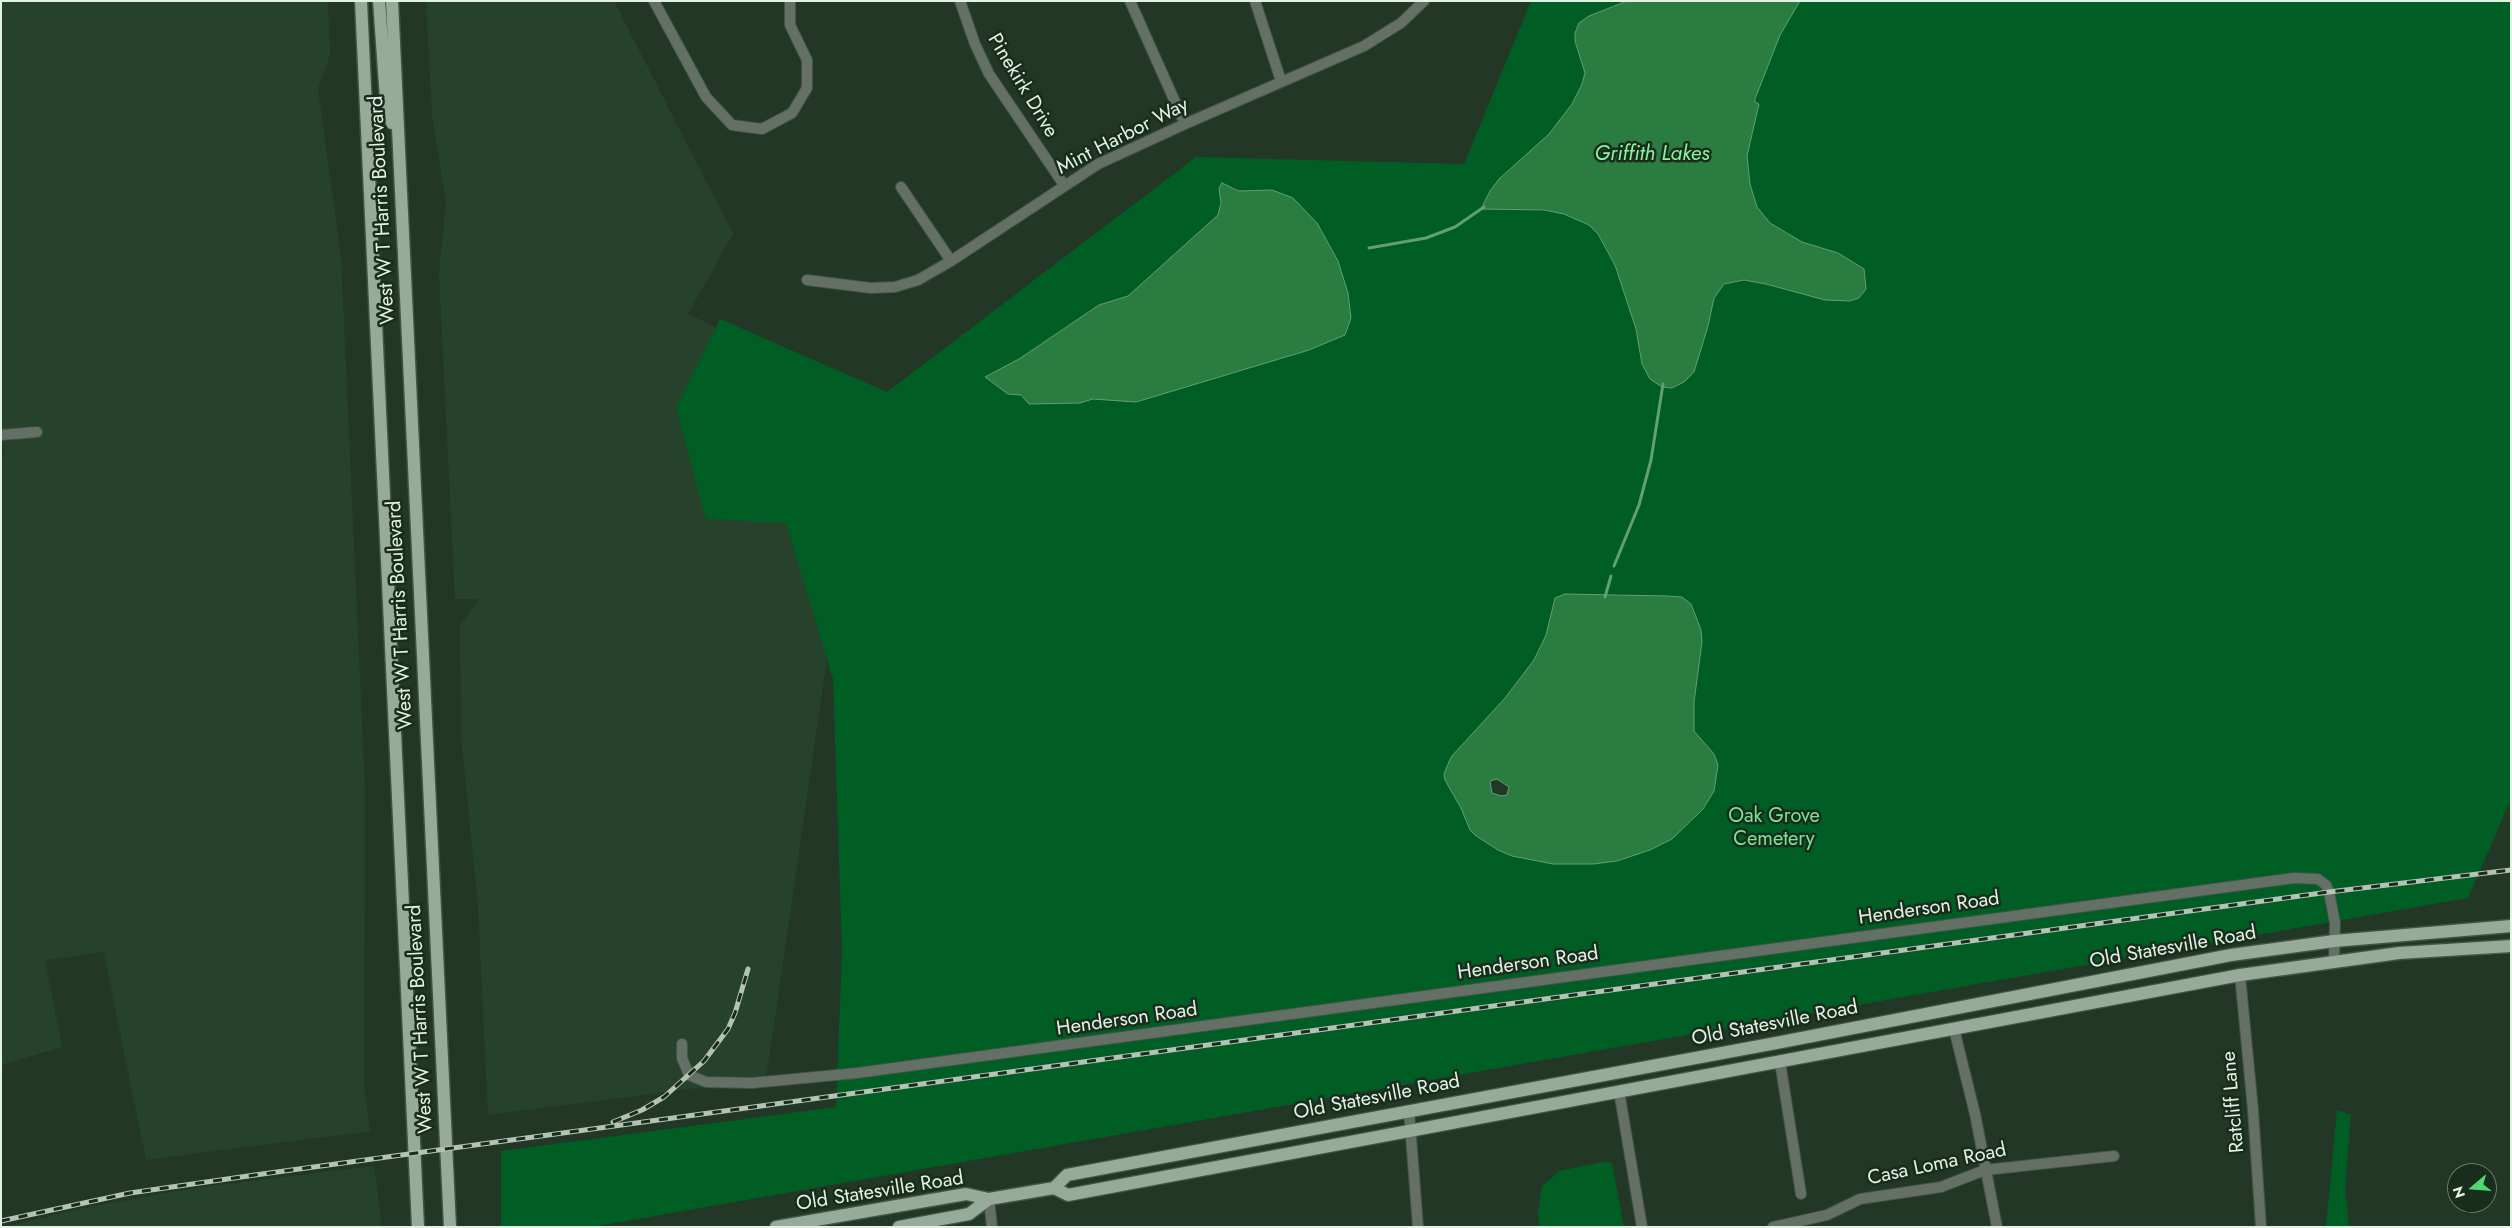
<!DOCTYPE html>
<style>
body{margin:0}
#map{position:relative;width:2512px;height:1228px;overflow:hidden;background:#223726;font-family:Jost,sans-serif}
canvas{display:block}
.frame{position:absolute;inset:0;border:2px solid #e4f1e5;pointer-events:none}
.north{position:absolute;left:2447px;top:1163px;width:50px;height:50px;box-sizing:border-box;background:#182d1c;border:1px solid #6a7b6c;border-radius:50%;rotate:252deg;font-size:14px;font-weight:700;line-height:20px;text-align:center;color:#e4f1e5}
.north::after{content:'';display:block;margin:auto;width:18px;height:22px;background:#50d674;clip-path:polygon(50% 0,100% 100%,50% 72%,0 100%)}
</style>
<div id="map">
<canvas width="2512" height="1228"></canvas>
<div class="frame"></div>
<div class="north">N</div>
</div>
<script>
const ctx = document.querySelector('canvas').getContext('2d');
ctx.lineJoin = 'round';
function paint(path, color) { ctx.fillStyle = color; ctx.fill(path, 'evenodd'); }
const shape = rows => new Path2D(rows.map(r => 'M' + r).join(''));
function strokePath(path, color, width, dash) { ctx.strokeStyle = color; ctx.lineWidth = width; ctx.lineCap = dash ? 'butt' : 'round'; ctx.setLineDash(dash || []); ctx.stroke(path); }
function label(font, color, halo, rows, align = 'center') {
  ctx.font = font + ' Jost,sans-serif'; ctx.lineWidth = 5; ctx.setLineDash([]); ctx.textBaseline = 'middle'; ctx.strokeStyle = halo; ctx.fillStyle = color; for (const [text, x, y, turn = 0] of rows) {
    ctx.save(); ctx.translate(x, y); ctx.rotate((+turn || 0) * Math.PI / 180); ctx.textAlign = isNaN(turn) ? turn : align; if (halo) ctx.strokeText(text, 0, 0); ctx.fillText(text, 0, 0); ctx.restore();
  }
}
paint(shape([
 [1,1,328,1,330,55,318,89,341,257,365,790,364,1087,370,1131,146,1160,104,952,45,960,62,1047,1,1065,1,470,4,454,1,420],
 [426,1,614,1,733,234,688,314,865,398,766,1079,488,1115,478,907,461,736,460,625,479,599,455,599,439,273,446,203,432,114],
 [374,1166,382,1227,3,1227,94,1206,194,1188]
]), '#27422c');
paint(shape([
 [1531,1,1627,1,1589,16,1575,33,1585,73,1582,84,1572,104,1549,134,1499,179,1481,208,1523,208,1564,214,1589,225,1598,234,1615,265,1636,329,1642,364,1650,379,1708,326,1714,298,1724,284,1744,280,1766,284,1825,299,1838,253,1802,242,1782,232,1764,217,1757,207,1750,184,1747,156,1759,85,1780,35,1800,1,2511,1,2511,799,2468,898,592,1227,501,1227,501,1151,836,1107,842,951,833,679,786,523,706,519,676,407,720,319,887,392,1196,157,1464,164],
 [1233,186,1239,191,1272,190,1351,318,1345,335,1309,350,1080,403,1029,404,1021,395,1008,394,985,377,1019,359,1099,305,1128,296,1218,215,1221,203,1219,188],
 [1605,594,1682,597,1701,630,1702,642,1694,702,1694,731,1714,754,1718,765,1714,791,1703,809,1672,839,1650,850,1617,861,1593,864,1553,864,1498,850,1476,837,1461,808,1505,698,1534,660,1546,635,1555,598],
 [2337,1110,2351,1115,2345,1188,2349,1227,2326,1227],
 [1602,1162,1612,1163,1624,1227,1539,1227,1538,1212,1542,1186,1559,1171]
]), '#005e25');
const water = shape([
 [1627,1,1800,1,1780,35,1755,99,1755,102,1759,104,1747,156,1750,184,1757,207,1770,223,1802,242,1838,253,1864,269,1866,289,1859,298,1850,301,1825,300,1766,284,1744,280,1724,284,1714,298,1708,326,1694,372,1684,382,1672,388,1662,387,1650,379,1642,364,1636,329,1615,265,1598,234,1589,225,1564,214,1544,210,1481,209,1490,191,1499,179,1549,134,1572,104,1582,84,1585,73,1575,41,1575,33,1579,23,1589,16,1627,1],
 [1222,183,1239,191,1272,190,1293,198,1317,223,1338,261,1348,293,1351,318,1345,335,1309,350,1136,402,1093,399,1080,403,1029,404,1021,395,1008,394,985,377,1019,359,1099,305,1128,296,1218,215,1221,203,1219,188,1222,183],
 [1565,594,1667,596,1682,597,1691,604,1701,630,1702,642,1694,702,1694,731,1714,754,1718,765,1714,791,1703,809,1672,839,1650,850,1617,861,1593,864,1553,864,1512,856,1498,850,1476,836,1470,830,1461,808,1445,780,1444,774,1451,757,1505,698,1534,660,1546,635,1555,598,1565,594],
 [1497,779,1509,787,1507,795,1501,796,1492,793,1490,781,1497,779]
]);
paint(water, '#2b7c41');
strokePath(water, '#629f72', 1);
strokePath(shape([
 [1369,248,1426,238,1455,227,1484,207],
 [1614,566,1639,505,1651,460,1663,384],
 [1605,597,1611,576]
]), '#629f72', 3);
const street = shape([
 [654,1,706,97,732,125,762,129,792,113,807,88,807,60,790,25,790,1],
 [960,1,975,44,989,74,1064,185],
 [1130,1,1185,124],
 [1255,1,1281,81],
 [901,187,951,261],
 [807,280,871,288,895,287,918,280,951,261,1098,164,1185,124,1364,46,1401,23,1424,1],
 [1,435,37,432],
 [2240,975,2253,1110,2261,1227],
 [1954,1029,1975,1114,1997,1227],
 [682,1044,682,1058,689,1075,706,1082,752,1083,857,1073,2294,878,2318,879,2326,885,2329,892,2335,923,2334,961],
 [1780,1062,1801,1194],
 [1619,1091,1642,1227],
 [1409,1111,1418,1227],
 [989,1199,992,1227],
 [1773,1227,1827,1215,1860,1199,1941,1187,1985,1170,2114,1156]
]);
const primary = shape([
 [361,1,418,1227],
 [379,1,386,99,392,123],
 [392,1,450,1227],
 [1054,1188,1067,1175,1776,1043,2231,955,2334,941,2511,926],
 [776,1227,966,1194,989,1199,1054,1188,1068,1195,2240,975,2399,953,2511,946],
 [899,1227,969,1214,989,1199]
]);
strokePath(street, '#415545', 12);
strokePath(primary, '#415545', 15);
strokePath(street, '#646f66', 10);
strokePath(primary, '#96ab99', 12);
const rail = shape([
 [613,1122,642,1110,664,1097,704,1061,728,1029,735,1013,748,969],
 [1,1221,130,1193,255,1175,2329,892,2511,870]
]);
strokePath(rail, '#b4c3b6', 5);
strokePath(rail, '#182d1c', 3, [9]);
label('20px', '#e4f1e5', '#182d1c', [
 ["Pinekirk Drive",1022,86,59],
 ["Mint Harbor Way",1123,137,-27],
 ["West W T Harris Boulevard",383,210,-93],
 ["West W T Harris Boulevard",401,615,-93],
 ["Henderson Road",1929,909,-8],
 ["Old Statesville Road",2173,948,-10],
 ["Henderson Road",1528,964,-8],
 ["West W T Harris Boulevard",421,1019,-93],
 ["Henderson Road",1127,1020,-8],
 ["Old Statesville Road",1775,1024,-11],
 ["Old Statesville Road",1377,1098,-11],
 ["Ratcliff Lane",2234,1102,-95],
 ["Casa Loma Road",1937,1165,-12],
 ["Old Statesville Road",880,1192,-9]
]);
label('20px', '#7ce492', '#182d1c', [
 ["Oak Grove",1774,817],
 ["Cemetery",1774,840]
]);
label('italic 21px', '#8af2a0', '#182d1c', [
 ["Griffith Lakes",1652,155]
]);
</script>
